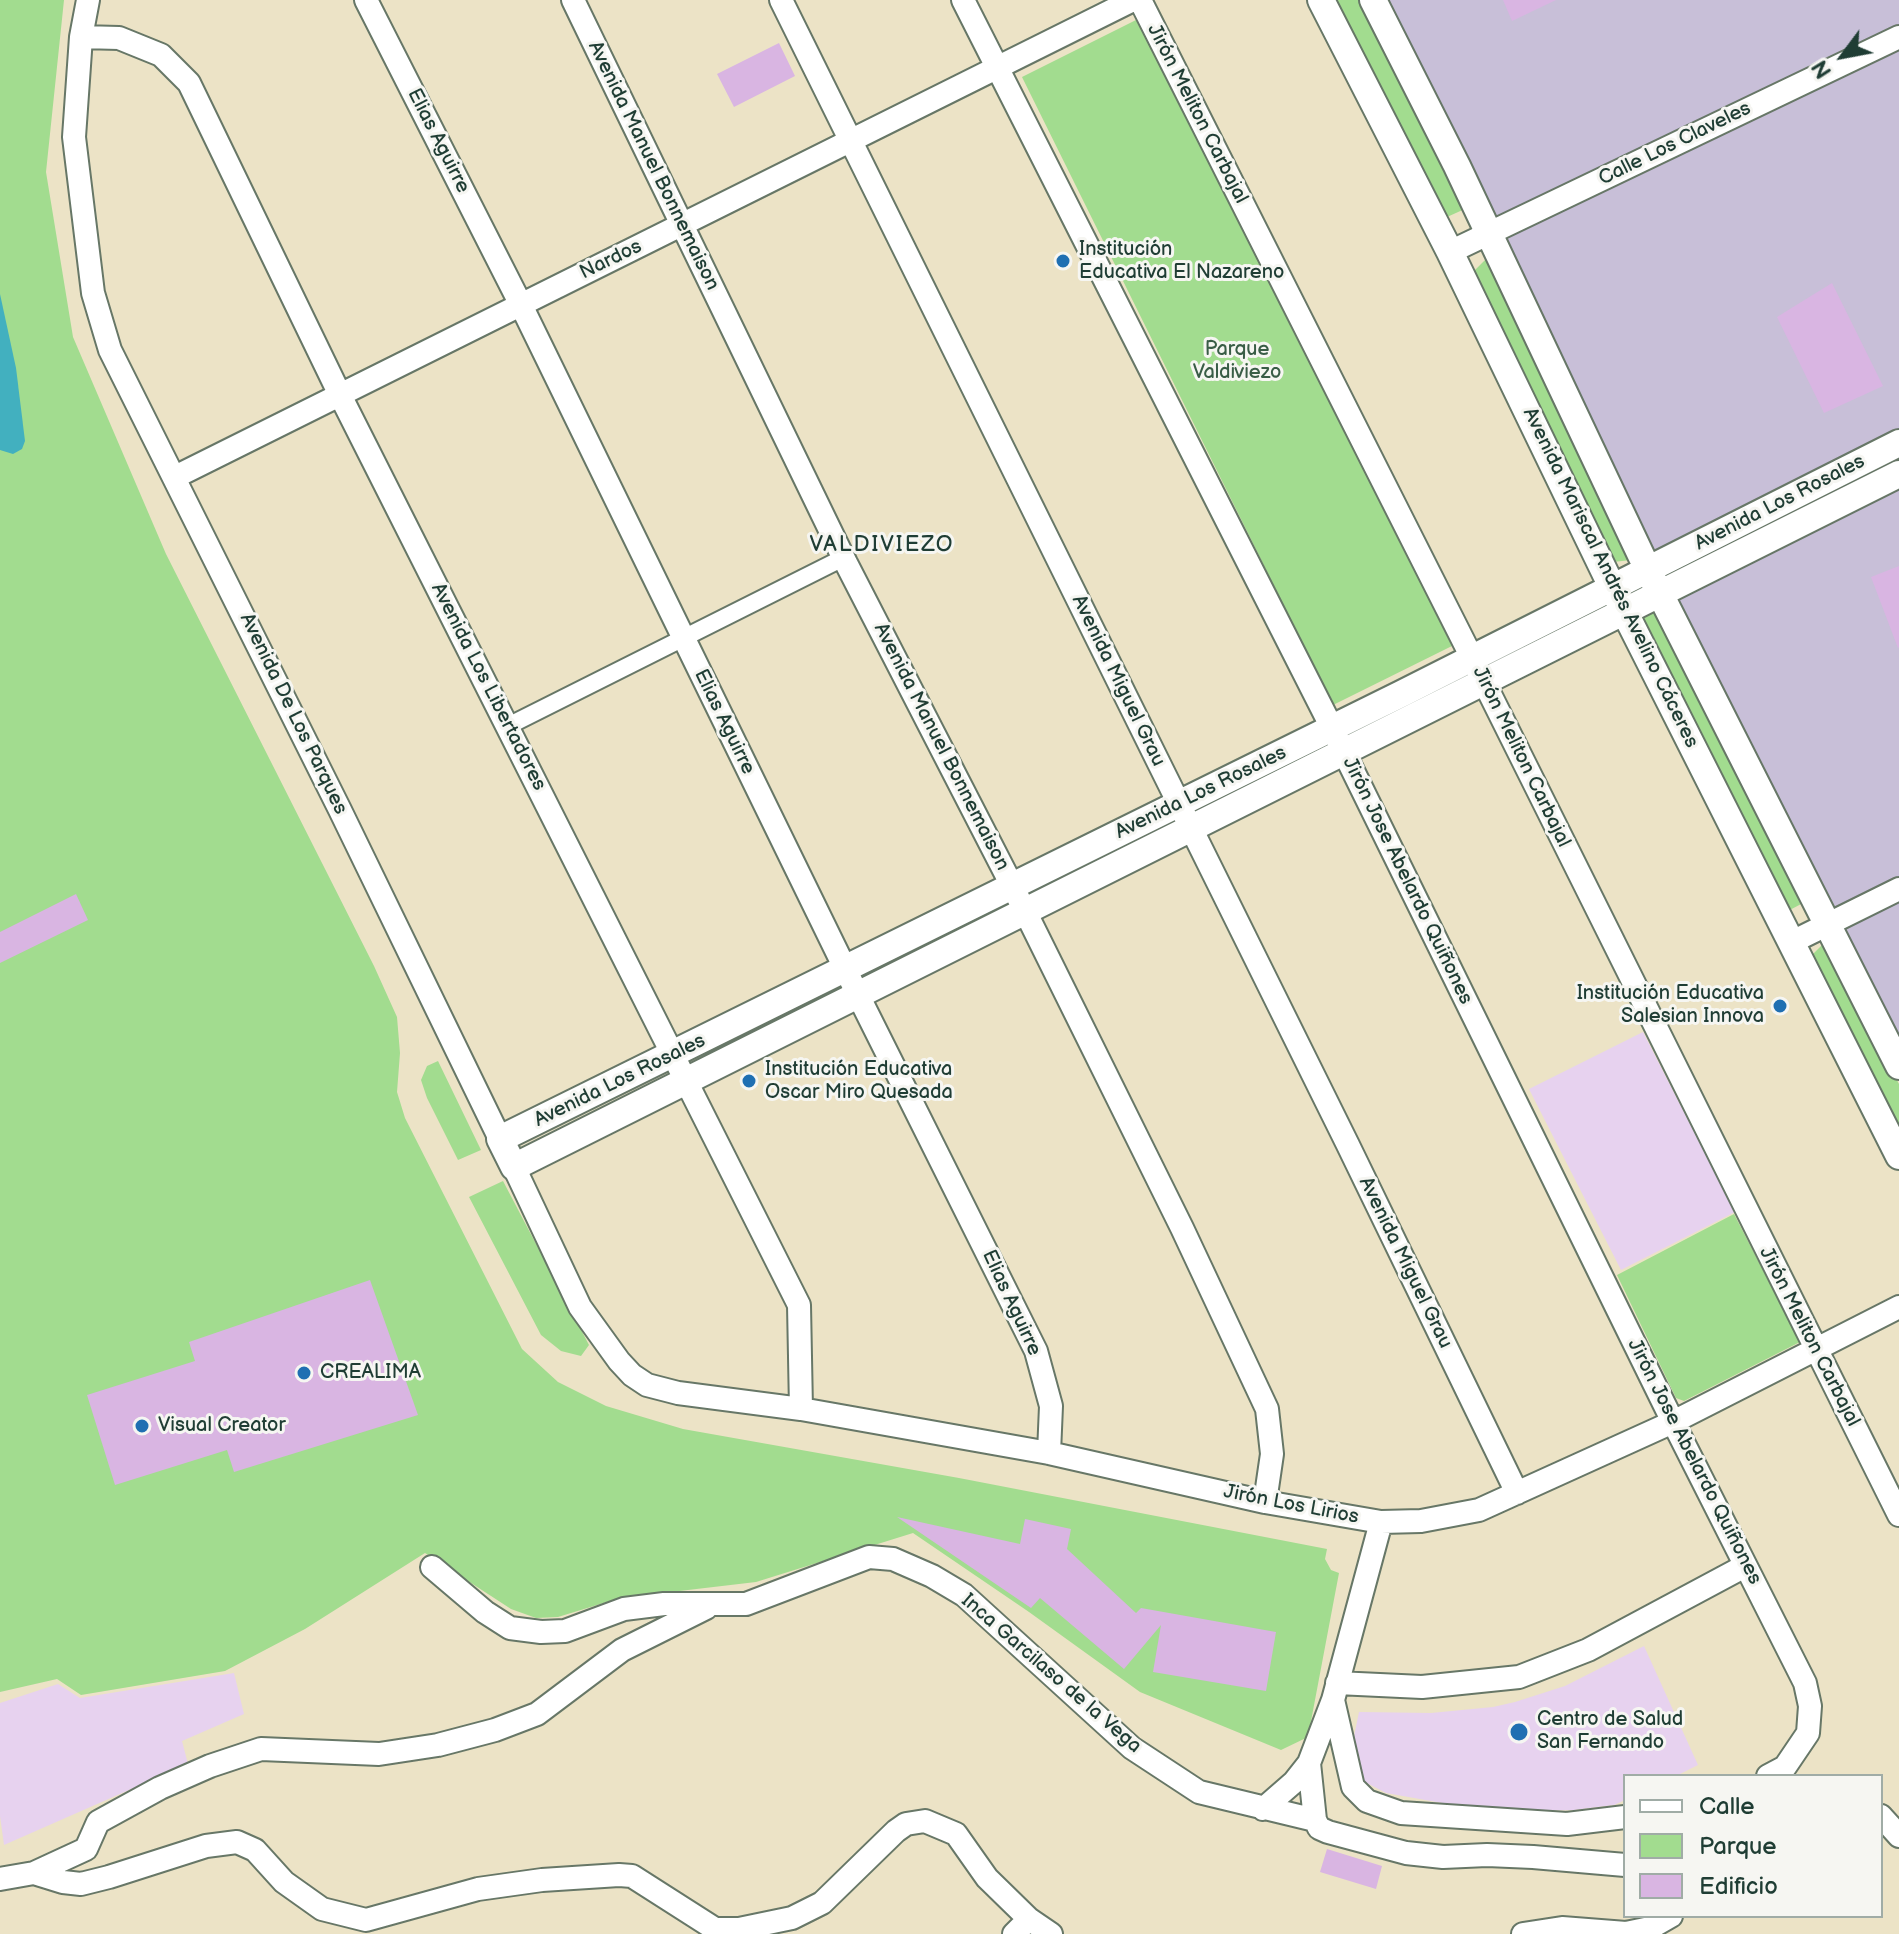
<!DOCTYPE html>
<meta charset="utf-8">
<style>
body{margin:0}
#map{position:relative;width:1899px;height:1934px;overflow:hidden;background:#ece3c6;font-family:"Balsamiq Sans",sans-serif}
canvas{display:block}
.legend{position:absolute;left:1623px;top:1774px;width:260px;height:144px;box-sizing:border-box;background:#f6f6f2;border:2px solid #a0aca6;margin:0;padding:10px 14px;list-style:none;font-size:24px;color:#1f3d34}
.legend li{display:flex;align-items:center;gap:16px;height:40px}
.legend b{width:40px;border:2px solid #a0aca6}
.north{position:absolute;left:1803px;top:16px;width:80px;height:80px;-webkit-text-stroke:6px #f6f6f2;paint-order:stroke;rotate:238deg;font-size:22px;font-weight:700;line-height:32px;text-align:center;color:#1f3d34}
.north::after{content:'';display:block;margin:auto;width:28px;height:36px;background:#1f3d34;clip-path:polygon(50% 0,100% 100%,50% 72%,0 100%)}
</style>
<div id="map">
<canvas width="1899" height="1934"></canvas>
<ul class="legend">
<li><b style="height:10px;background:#fff"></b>Calle</li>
<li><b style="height:22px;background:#a2dc8f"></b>Parque</li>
<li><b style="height:22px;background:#d9b5e2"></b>Edificio</li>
</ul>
<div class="north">N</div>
</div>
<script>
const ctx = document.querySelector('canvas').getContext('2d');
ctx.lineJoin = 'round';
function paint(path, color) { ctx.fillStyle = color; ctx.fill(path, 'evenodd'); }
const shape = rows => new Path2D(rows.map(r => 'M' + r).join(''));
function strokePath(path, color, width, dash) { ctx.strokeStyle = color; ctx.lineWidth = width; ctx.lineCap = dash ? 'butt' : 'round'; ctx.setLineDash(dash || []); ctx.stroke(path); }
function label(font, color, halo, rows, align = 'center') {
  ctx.font = font + ' "Balsamiq Sans",sans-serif'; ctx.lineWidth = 6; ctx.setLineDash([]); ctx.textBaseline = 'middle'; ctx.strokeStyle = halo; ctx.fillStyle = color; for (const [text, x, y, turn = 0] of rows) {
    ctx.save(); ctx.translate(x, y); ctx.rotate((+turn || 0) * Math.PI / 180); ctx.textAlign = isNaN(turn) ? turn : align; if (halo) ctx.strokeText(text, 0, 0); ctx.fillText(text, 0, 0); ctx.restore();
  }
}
paint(shape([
 [1643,1032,1735,1212,1621,1270,1529,1089],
 [1644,1646,1698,1765,1676,1776,1625,1776,1625,1800,1614,1805,1574,1810,1529,1811,1459,1806,1386,1793,1363,1781,1351,1751,1359,1712,1431,1713,1493,1707,1515,1702,1565,1686],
 [234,1673,244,1714,182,1741,188,1764,4,1845,0,1816,0,1703,58,1684,80,1698]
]), '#e7d2ef');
paint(shape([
 [1378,0,1899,0,1899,1049]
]), '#c8bfd8');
paint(shape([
 [0,0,64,0,46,172,73,337,166,554,374,966,397,1017,400,1053,397,1092,405,1118,522,1349,558,1382,606,1406,683,1429,959,1478,1327,1549,1325,1559,1331,1570,1339,1573,1308,1737,1281,1750,1140,1692,1029,1612,913,1533,756,1582,620,1598,558,1617,536,1618,511,1609,425,1553,305,1629,225,1671,81,1695,57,1679,0,1692],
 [1337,0,1361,0,1467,208,1447,217],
 [1140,18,1452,646,1333,705,1022,77],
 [1486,259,1631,560,1613,562,1474,271],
 [1658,611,1803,903,1786,912,1640,617],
 [1823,944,1832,953,1899,1084,1899,1132,1814,965,1813,954],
 [438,1061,481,1150,458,1160,427,1098,421,1080,427,1066],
 [503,1181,589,1345,581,1356,561,1351,541,1335,469,1197],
 [1734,1214,1800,1342,1684,1401,1676,1398,1617,1275]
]), '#a2dc8f');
paint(shape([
 [0,294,16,368,25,441,22,449,13,454,0,450]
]), '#42b0bf');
paint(shape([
 [1503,0,1556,0,1512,21],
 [779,43,795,76,734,107,717,74],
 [1832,283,1883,386,1824,413,1777,317],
 [1899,566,1899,647,1898,648,1871,577],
 [76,894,88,920,0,963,0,932],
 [370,1280,418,1415,234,1472,227,1450,115,1485,87,1395,195,1361,189,1342],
 [897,1517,1020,1544,1025,1519,1071,1529,1067,1549,1136,1613,1141,1608,1276,1632,1266,1691,1153,1672,1161,1625,1124,1669,1040,1598,1031,1608],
 [1327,1849,1382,1866,1376,1889,1320,1872]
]), '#d9b5e2');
const pedestrian = shape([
 [508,726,843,558]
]);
const minor = shape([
 [88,0,81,37,74,137,93,293,110,350,340,810,500,1139],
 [366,0,521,305,858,995,1036,1351,1051,1406,1049,1453],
 [573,0,846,563,1025,911,1182,1228,1267,1409,1272,1454,1265,1502],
 [781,0,1347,1143,1517,1493],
 [963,0,1332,728,1673,1422,1805,1683,1810,1706,1808,1733,1785,1767,1768,1776],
 [1140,0,1466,646,1899,1515],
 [81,37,119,38,161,55,189,83,340,395,799,1305,801,1409],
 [1450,252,1899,37],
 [175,477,1133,0],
 [1792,942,1899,889],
 [514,1167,580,1307,619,1361,632,1375,647,1385,678,1393,801,1409,1049,1453,1265,1502,1381,1522,1421,1521,1479,1510,1673,1422,1899,1307],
 [432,1567,485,1612,510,1628,541,1632,565,1631,624,1609,664,1604,746,1604,869,1557,893,1559,932,1576,964,1595,1132,1748,1199,1792,1315,1820,1319,1828,1328,1832,1406,1853,1443,1857,1487,1855,1533,1857,1625,1865],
 [1337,1683,1422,1687,1519,1677,1588,1650,1745,1566],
 [1333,1700,1353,1787,1367,1801,1401,1813,1567,1824,1625,1817],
 [1263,1809,1294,1782,1309,1763],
 [1881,1816,1899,1836],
 [1315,1820,1309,1763,1333,1700,1381,1522],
 [34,1873,63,1882,81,1884,109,1877,206,1846,237,1842,255,1850,284,1882,322,1909,366,1920,478,1889,542,1880,619,1875,632,1876,715,1929,739,1929,792,1918,822,1903,896,1831,906,1824,925,1821,956,1834,987,1878,1029,1919,1051,1934],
 [0,1879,34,1873,86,1849,98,1822,160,1788,210,1766,261,1749,379,1754,438,1745,495,1730,537,1714,622,1650,706,1608],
 [1014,1934,1029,1919],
 [1523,1934,1562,1928,1626,1933,1650,1928,1671,1916]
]);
const tertiary = shape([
 [1321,0,1450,252,1612,587,1899,1156],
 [1373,0,1457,166,1648,570,1899,1066],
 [1899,443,1401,694,500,1139,514,1167,1899,474]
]);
strokePath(pedestrian, '#677767', 20);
strokePath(minor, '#677767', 26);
strokePath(tertiary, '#677767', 30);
strokePath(pedestrian, '#fff', 16);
strokePath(minor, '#fff', 22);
strokePath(tertiary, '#fff', 26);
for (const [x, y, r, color] of [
 [1063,261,8,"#1f6fb2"],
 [1780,1006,8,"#1f6fb2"],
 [749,1081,8,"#1f6fb2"],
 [304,1373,8,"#1f6fb2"],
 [142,1426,8,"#1f6fb2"],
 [1519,1732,10,"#1f6fb2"]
]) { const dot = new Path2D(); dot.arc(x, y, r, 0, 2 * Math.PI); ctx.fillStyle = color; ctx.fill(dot); strokePath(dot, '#f6f6f2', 3); }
label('20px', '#1f3d34', '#f6f6f2', [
 ["Jirón Meliton Carbajal",1197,114,63],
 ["Elias Aguirre",438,141,63],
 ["Calle Los Claveles",1675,144,-26],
 ["Avenida Manuel Bonnemaison",653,166,64],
 ["Nardos",611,260,-26],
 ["Avenida Los Rosales",1780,503,-27],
 ["Avenida Mariscal Andrés Avelino Cáceres",1610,578,64],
 ["Avenida Miguel Grau",1118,681,64],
 ["Avenida Los Libertadores",488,687,63],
 ["Avenida De Los Parques",293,714,64],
 ["Elias Aguirre",724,722,64],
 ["Avenida Manuel Bonnemaison",941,747,63],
 ["Jirón Meliton Carbajal",1521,757,64],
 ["Avenida Los Rosales",1201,793,-26],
 ["Jirón Jose Abelardo Quiñones",1407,881,64],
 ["Avenida Los Rosales",620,1081,-26],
 ["Avenida Miguel Grau",1405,1263,64],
 ["Elias Aguirre",1011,1303,65],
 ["Jirón Meliton Carbajal",1809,1337,63],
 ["Jirón Jose Abelardo Quiñones",1694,1462,63],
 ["Jirón Los Lirios",1291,1505,11],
 ["Inca Garcilaso de la Vega",1051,1674,41]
]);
label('20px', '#1f3d34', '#f6f6f2', [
 ["Institución",1079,250],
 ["Educativa El Nazareno",1079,273],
 ["Institución Educativa",1764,994,"right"],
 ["Salesian Innova",1764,1017,"right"],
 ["Institución Educativa",765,1070],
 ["Oscar Miro Quesada",765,1093],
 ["CREALIMA",320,1373],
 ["Visual Creator",158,1426],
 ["Centro de Salud",1537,1720],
 ["San Fernando",1537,1743]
], 'left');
label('20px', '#395d46', '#f6f6f2', [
 ["Parque",1237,350],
 ["Valdiviezo",1237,373]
]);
ctx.letterSpacing = '2px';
label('22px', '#1f3d34', '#f6f6f2', [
 ["VALDIVIEZO",882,545]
]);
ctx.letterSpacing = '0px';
</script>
